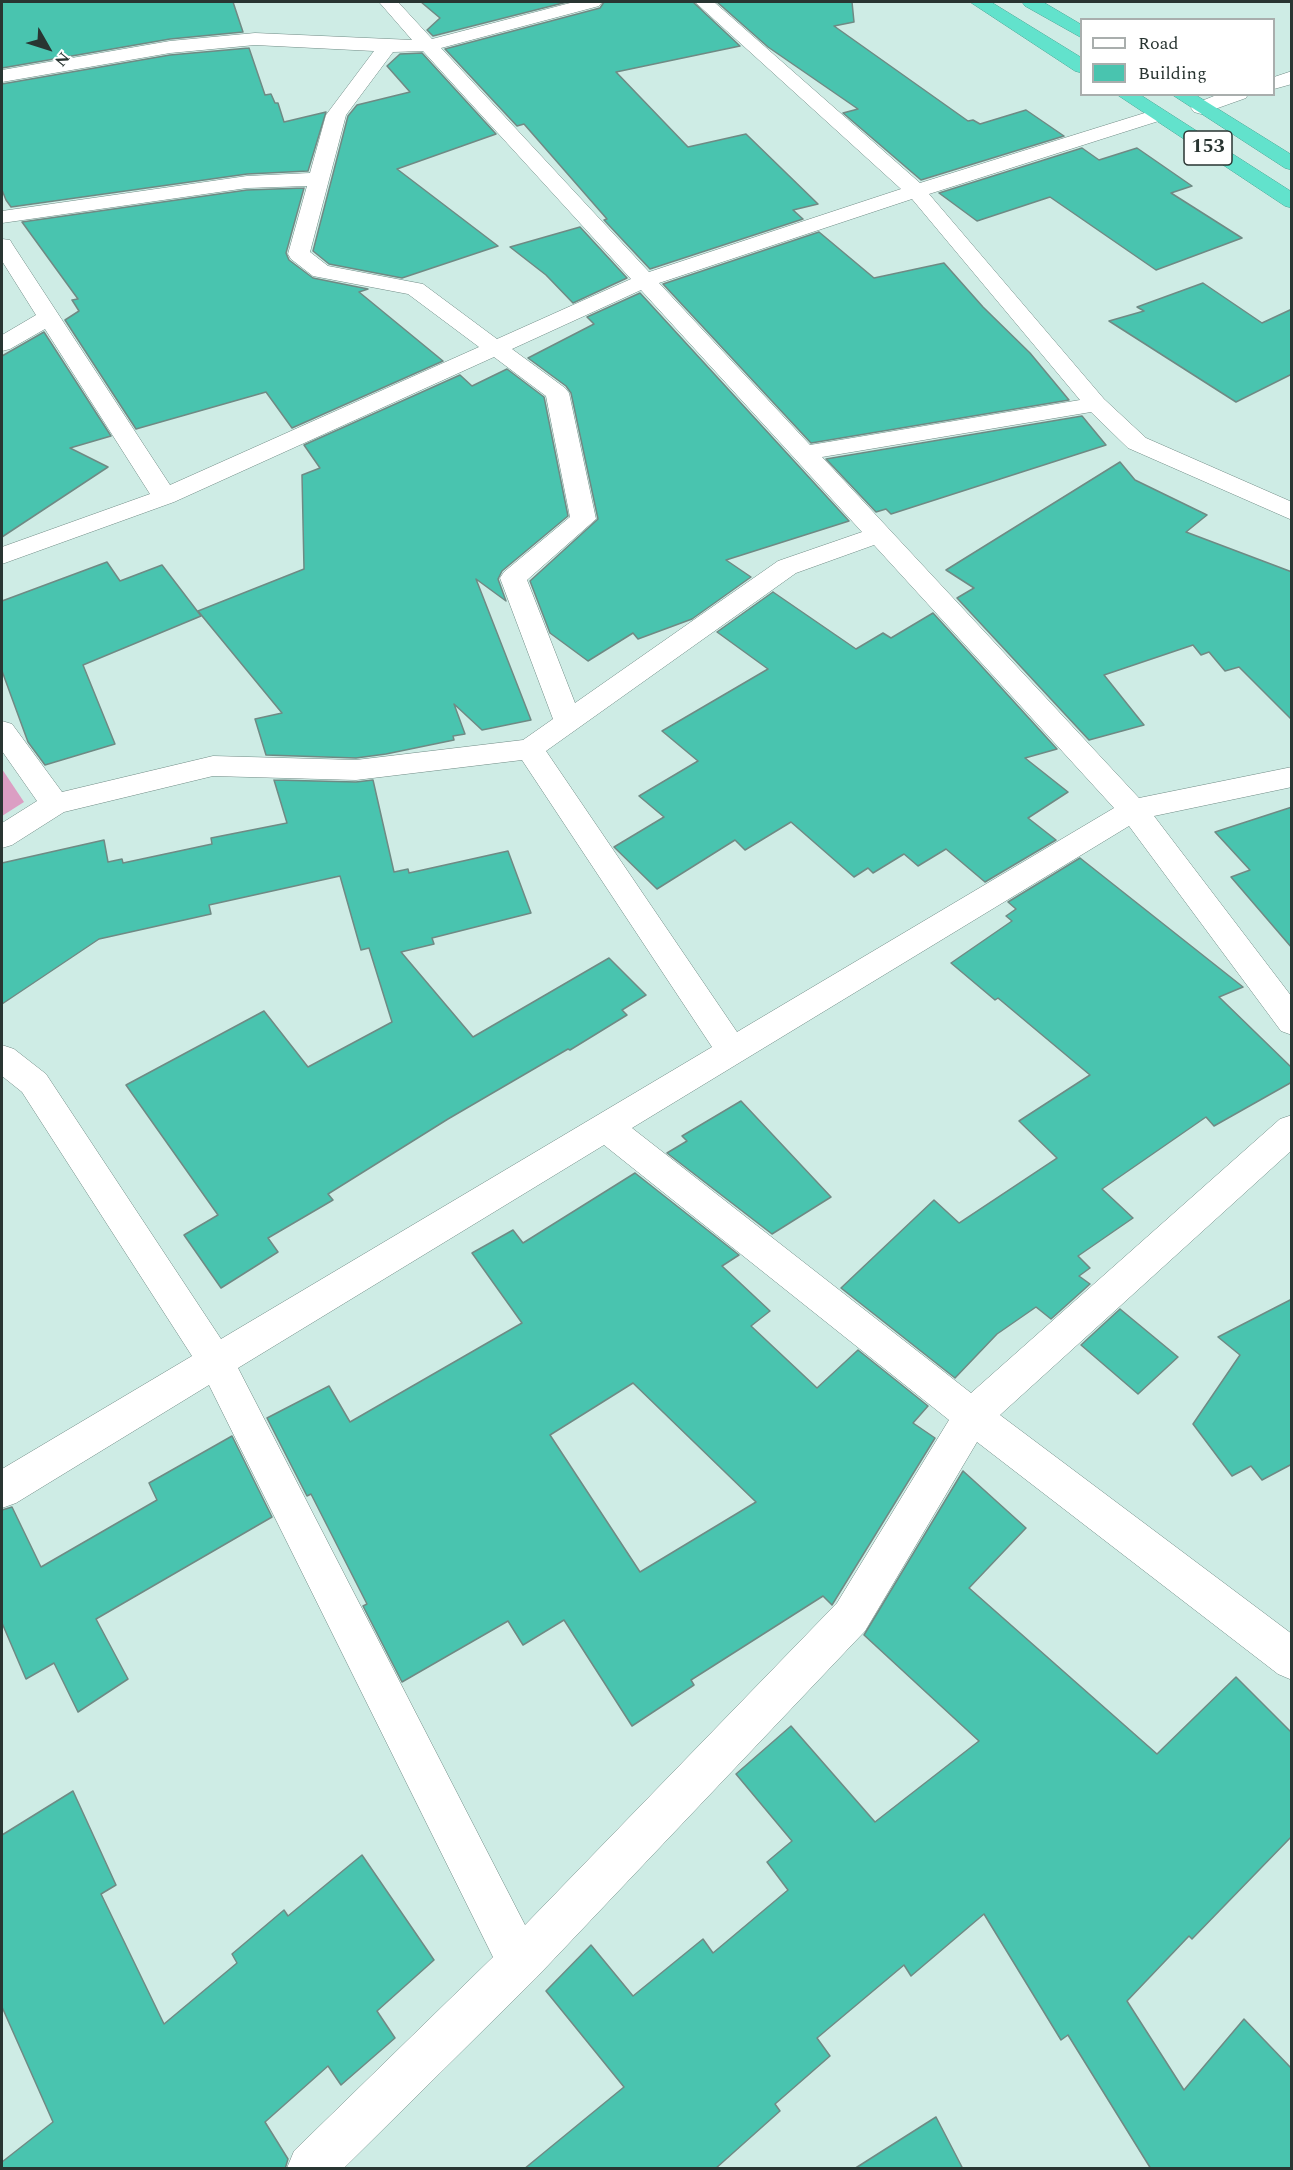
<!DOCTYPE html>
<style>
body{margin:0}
#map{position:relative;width:1293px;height:2170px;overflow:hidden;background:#ceece5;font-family:Spectral,serif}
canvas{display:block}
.frame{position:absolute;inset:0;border:3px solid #293532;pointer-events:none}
.legend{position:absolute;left:1080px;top:18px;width:195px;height:78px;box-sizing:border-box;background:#fff;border:2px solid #a9aead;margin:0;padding:8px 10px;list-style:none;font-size:18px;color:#293532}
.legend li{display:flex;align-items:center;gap:12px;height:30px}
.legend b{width:30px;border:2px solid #a9aead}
.north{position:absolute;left:18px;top:18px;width:60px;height:60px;-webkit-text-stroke:4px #fff;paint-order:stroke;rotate:129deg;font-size:16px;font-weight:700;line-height:24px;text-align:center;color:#293532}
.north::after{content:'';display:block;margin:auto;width:21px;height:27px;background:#293532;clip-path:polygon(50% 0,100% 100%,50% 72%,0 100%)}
</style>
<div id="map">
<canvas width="1293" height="2170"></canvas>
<div class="frame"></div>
<ul class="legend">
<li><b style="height:8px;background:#fff"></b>Road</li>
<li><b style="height:16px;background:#49c4af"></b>Building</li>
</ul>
<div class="north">N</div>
</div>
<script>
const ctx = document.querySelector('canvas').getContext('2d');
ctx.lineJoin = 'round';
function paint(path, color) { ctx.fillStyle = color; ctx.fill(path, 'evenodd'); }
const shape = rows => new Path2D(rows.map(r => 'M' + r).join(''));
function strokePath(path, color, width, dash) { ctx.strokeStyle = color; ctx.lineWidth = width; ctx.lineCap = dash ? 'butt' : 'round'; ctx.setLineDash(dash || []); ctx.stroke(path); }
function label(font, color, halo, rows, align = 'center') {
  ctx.font = font + ' Spectral,serif'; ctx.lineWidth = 4.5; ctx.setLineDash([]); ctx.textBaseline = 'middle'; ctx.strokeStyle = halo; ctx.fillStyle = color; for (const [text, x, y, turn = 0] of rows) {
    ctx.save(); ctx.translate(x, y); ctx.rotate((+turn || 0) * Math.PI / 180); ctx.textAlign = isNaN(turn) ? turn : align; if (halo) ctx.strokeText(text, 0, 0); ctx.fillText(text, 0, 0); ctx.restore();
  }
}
paint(shape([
 [2,769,24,802,2,816]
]), '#db9ec3');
const building = shape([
 [2,2,233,2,243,32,170,39,2,68,2,2],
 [421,2,567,2,433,36,427,30,440,18,421,2],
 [604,2,693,2,740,46,616,72,688,147,746,134,818,204,793,210,803,219,650,269,604,220,607,219,524,124,517,126,445,49,600,8,604,2],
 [717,2,852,2,854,22,834,26,968,121,973,120,980,124,1026,110,1064,136,921,180,843,113,858,109,768,47,717,2],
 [249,48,265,95,271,94,275,103,278,103,284,122,326,112,308,171,247,174,11,207,6,200,2,190,2,84,170,55,249,48],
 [422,53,496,134,397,169,498,246,402,278,329,264,313,251,348,116,357,105,410,92,387,66,400,54,422,53],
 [1082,148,1099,160,1137,148,1192,186,1171,193,1242,238,1156,270,1050,197,977,221,939,193,1082,148],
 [304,188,286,253,289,260,313,278,368,289,359,292,443,361,292,428,266,392,136,429,65,320,79,311,72,300,78,299,22,222,247,190,304,188],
 [580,227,627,278,573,303,546,275,510,247,580,227],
 [819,232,874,278,944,263,983,307,1030,353,1069,400,811,443,663,284,819,232],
 [1203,283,1262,323,1292,309,1292,374,1236,402,1109,321,1144,311,1137,307,1203,283],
 [640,293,849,521,726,560,751,577,692,619,638,639,633,633,588,661,550,633,530,581,598,519,571,393,566,386,528,358,594,324,587,317,640,293],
 [44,332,111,436,70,448,108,467,2,537,2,356,44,332],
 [507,369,544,397,568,516,502,571,498,579,506,601,476,579,531,720,482,730,454,704,465,734,453,736,454,740,386,754,356,758,266,755,255,719,282,713,198,611,304,569,302,475,320,468,304,445,460,375,472,386,507,369],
 [1082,416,1106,445,891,514,886,509,876,512,826,459,1082,416],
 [1120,462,1135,480,1207,515,1186,532,1292,572,1292,720,1239,667,1225,671,1209,652,1201,655,1193,645,1104,675,1144,725,1089,740,957,598,974,588,946,570,1120,462],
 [107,562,120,581,162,565,201,616,83,665,115,744,45,765,28,742,2,671,2,601,107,562],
 [773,592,856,649,883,633,891,638,933,613,1057,749,1025,758,1068,792,1028,818,1056,840,985,882,946,849,918,866,904,854,873,873,868,868,854,877,791,822,745,850,735,840,657,889,614,847,664,817,639,796,698,761,662,731,768,669,717,632,773,592],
 [274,780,356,782,373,780,394,872,408,869,409,873,508,851,531,913,432,938,434,944,401,952,473,1037,609,958,646,995,622,1010,627,1015,570,1050,568,1049,448,1119,328,1194,333,1200,268,1238,278,1252,221,1288,184,1235,218,1215,126,1085,264,1011,308,1067,392,1022,369,948,361,950,340,876,209,905,211,914,99,939,2,1004,2,863,104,840,108,862,122,859,123,863,212,844,211,838,287,823,274,780],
 [1292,807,1292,948,1231,877,1250,870,1215,832,1292,807],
 [1080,858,1243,987,1219,997,1292,1068,1292,1082,1214,1126,1206,1117,1102,1189,1133,1218,1078,1256,1090,1268,1079,1276,1090,1284,1051,1319,1036,1307,997,1334,955,1378,841,1288,934,1200,959,1223,1057,1158,1019,1121,1090,1075,998,998,995,1000,951,963,1012,921,1006,916,1016,909,1008,902,1080,858],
 [741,1101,831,1197,772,1234,667,1153,687,1141,682,1136,741,1101],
 [635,1173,739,1255,722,1266,770,1311,751,1326,817,1388,858,1350,928,1406,913,1423,935,1438,832,1605,823,1596,691,1680,694,1685,632,1726,564,1620,523,1645,508,1621,402,1682,363,1606,367,1604,311,1494,307,1496,267,1418,329,1386,350,1422,522,1323,472,1253,513,1230,523,1243,635,1173],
 [633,1383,756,1502,640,1572,550,1435,633,1383],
 [1292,1299,1292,1464,1262,1480,1251,1466,1232,1476,1193,1424,1240,1355,1218,1337,1292,1299],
 [1120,1309,1178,1357,1138,1394,1081,1345,1120,1309],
 [232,1436,272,1517,96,1619,128,1679,78,1712,54,1663,26,1679,2,1623,2,1510,12,1507,41,1567,157,1500,149,1483,232,1436],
 [963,1471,1026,1528,969,1588,1157,1754,1236,1677,1292,1733,1292,1836,1192,1939,1189,1936,1127,2001,1184,2090,1244,2019,1292,2069,1292,2169,1151,2169,1068,2035,1061,2040,984,1914,911,1976,904,1965,817,2038,830,2056,775,2104,780,2111,715,2169,524,2169,624,2087,546,1991,591,1945,633,1996,703,1939,713,1953,788,1890,767,1862,792,1841,736,1774,791,1726,875,1822,979,1741,864,1635,963,1471],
 [73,1791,116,1885,101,1894,164,2024,237,1963,232,1954,284,1910,288,1916,362,1855,434,1960,377,2011,395,2038,341,2085,328,2066,265,2122,288,2159,285,2169,2,2169,2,2162,53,2122,2,2007,2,1835,73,1791],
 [936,2117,963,2169,854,2169,936,2117]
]);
paint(building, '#49c4af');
strokePath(building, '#6f8a84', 1.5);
const minor = shape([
 [379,2,398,2,432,39,574,2,602,2,599,6,441,48,649,272,901,189,695,2,714,2,920,183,1151,111,1158,109,1165,111,1168,115,1165,119,929,194,1104,399,1146,438,1292,502,1292,520,1128,448,1091,412,822,457,1139,798,1292,767,1292,787,1154,816,1292,997,1292,1035,1281,1031,1129,826,632,1128,971,1393,1280,1119,1292,1115,1292,1150,1000,1415,1292,1634,1292,1680,1278,1674,977,1442,865,1631,536,1978,344,2168,287,2168,294,2151,493,1957,209,1385,16,1503,2,1508,2,1469,192,1356,22,1092,2,1076,2,1045,14,1049,46,1074,221,1339,712,1047,522,760,356,780,213,776,64,812,12,845,2,848,2,823,37,801,2,751,2,721,12,724,62,792,213,756,356,760,523,740,553,719,500,578,504,572,570,517,546,396,494,357,174,502,2,564,2,547,150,494,45,329,10,349,2,351,2,335,36,315,2,261,2,239,10,240,13,245,170,485,479,347,408,294,313,276,291,259,288,254,307,186,247,188,2,223,2,211,247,176,310,173,326,115,374,51,255,45,170,53,2,82,2,70,170,41,255,33,412,40,379,2],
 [423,51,631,279,497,339,423,284,328,266,310,252,346,115,393,52,423,51],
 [912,199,1080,400,810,445,659,283,912,199],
 [641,290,862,532,778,561,575,703,527,580,596,519,569,393,565,388,512,349,641,290],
 [874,545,1114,808,737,1032,546,751,796,573,874,545],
 [604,1145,949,1420,837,1603,525,1925,238,1368,604,1145],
 [1292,71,1292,84,1274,89,1274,77,1292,71],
 [1219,94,1248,94,1246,98,1201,114,1194,112,1191,108,1194,104,1219,94]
]);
const highway = shape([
 [970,2,991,2,1082,58,1082,73,1075,71,970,2],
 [1022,2,1043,2,1082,25,1082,38,1025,6,1022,2],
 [1116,94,1139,94,1292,192,1292,208,1285,206,1116,94],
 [1171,94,1194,94,1292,155,1292,170,1285,168,1171,94]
]);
strokePath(minor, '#708b85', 1);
strokePath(highway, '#4ea596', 1);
paint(minor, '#fff');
paint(highway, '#62e2cc');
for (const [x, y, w] of [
 [1208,148,48]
]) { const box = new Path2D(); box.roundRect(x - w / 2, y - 17, w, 34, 4.5); ctx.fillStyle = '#fff'; ctx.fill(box); strokePath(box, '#293532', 1.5); }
label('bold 20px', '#293532', null, [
 ["153",1208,148]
]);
</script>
